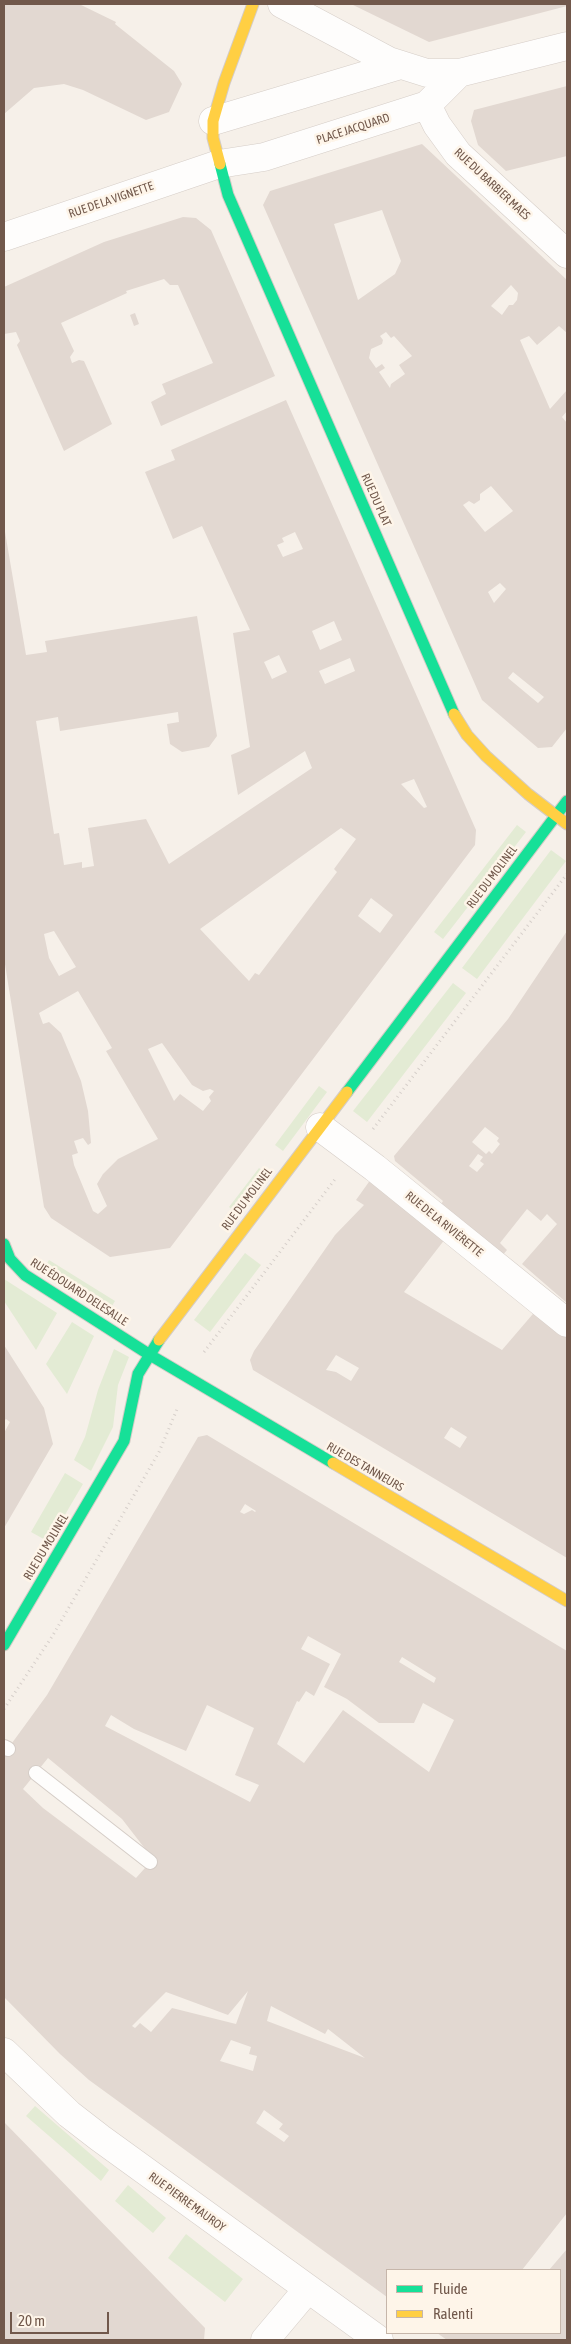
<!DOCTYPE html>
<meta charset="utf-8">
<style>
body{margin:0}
#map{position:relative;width:571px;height:2344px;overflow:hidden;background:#f6f0e9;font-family:"Asap Condensed",sans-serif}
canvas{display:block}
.frame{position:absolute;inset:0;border:5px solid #71584b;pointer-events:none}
.legend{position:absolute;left:386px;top:2269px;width:175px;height:65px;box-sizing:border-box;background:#fef5e9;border:1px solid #c6b6aa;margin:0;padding:6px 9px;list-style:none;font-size:15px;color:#71584b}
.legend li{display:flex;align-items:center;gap:10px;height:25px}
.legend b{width:25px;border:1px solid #c6b6aa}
.scale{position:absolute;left:10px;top:2312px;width:99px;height:22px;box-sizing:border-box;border:2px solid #71584b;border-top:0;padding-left:6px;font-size:15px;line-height:18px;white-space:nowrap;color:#71584b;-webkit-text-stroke:4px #fef5e9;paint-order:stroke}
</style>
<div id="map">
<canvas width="571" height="2344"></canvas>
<div class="frame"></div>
<ul class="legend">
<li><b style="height:6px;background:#16e098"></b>Fluide</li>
<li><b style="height:6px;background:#ffcf43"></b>Ralenti</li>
</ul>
<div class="scale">20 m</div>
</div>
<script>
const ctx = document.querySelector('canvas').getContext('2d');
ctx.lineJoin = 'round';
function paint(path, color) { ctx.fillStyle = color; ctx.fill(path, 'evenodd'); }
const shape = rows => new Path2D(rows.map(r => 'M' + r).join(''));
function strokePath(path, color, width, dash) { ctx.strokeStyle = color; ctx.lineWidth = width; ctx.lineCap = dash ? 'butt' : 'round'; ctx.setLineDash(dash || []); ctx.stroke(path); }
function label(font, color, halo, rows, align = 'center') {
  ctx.font = font + ' "Asap Condensed",sans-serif'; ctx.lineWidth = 5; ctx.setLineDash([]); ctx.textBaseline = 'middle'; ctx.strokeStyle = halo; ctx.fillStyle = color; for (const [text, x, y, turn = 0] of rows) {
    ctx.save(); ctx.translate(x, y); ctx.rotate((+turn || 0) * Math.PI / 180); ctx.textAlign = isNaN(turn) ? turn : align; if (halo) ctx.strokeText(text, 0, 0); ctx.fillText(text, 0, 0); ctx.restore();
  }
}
paint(shape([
 [517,825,526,832,443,939,434,932],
 [551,850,566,861,477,979,462,968],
 [453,983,466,993,367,1122,353,1111],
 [319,1086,327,1092,283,1151,275,1145],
 [259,1168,266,1173,237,1213,229,1207],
 [245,1253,261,1265,210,1332,194,1320],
 [49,1260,115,1301,109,1311,43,1270],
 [4,1279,57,1313,36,1350,4,1301],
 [72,1322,94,1336,67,1394,46,1364],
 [114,1349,129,1357,118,1385,113,1427,91,1471,74,1460,85,1437,98,1390],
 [65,1473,83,1484,49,1542,31,1532],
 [35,2106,109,2170,101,2181,26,2116],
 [128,2185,166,2218,153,2233,115,2201],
 [186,2234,243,2279,225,2302,168,2258]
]), '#e3ebd4');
paint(shape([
 [4,4,79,4,116,22,115,24,174,71,182,84,169,112,146,120,83,90,64,84,34,88,4,114],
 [351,4,567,4,567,6,429,42],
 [567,86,567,156,506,171,478,145,471,121,474,110],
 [422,144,567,280,567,333,559,326,537,345,529,336,520,340,550,409,567,390,567,411,562,417,567,423,567,728,552,747,538,748,482,700,263,205,270,191],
 [382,210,401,261,395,274,358,300,334,224],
 [511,285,518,293,517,300,513,305,509,305,502,315,491,306],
 [386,332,391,338,394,336,412,356,399,365,405,374,391,384,390,388,379,372,385,368,382,364,376,368,369,358,371,349,382,344,383,340,380,336],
 [491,486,513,511,485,532,463,505,469,501,474,504,480,500,480,494],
 [500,583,506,589,494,603,488,592],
 [513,672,544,697,538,703,508,678],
 [183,217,196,218,211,230,275,376,161,426,151,402,166,394,162,384,213,363,178,285,170,285,164,279,126,291,127,293,61,323,74,351,70,357,72,363,79,360,84,361,112,424,64,451,17,345,20,341,16,332,4,334,4,287,104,242],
 [135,313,139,324,134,326,130,315],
 [286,400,476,830,475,845,170,1248,110,1257,51,1218,44,1207,4,958,4,526,26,655,47,652,45,641,197,616,217,736,209,747,182,752,170,744,167,724,179,722,178,712,60,731,58,717,36,721,54,834,59,833,64,865,82,862,82,868,94,866,88,828,146,819,169,864,312,768,305,751,238,795,231,755,250,747,233,633,250,630,202,526,173,539,145,472,175,460,171,450],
 [295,532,303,549,283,557,277,545,284,542,282,538],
 [334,621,342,640,320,650,312,631],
 [279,655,287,672,272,679,264,662],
 [350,658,355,671,325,684,319,671],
 [414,779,427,807,424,808,401,784],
 [341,828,356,839,334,869,337,872,259,975,255,973,249,981,200,929],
 [371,898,393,915,380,933,358,916],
 [54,931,76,967,59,976,49,958,44,934],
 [78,991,112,1048,106,1051,158,1139,118,1159,103,1174,97,1184,107,1206,98,1214,93,1211,74,1165,72,1155,78,1153,74,1141,83,1138,88,1145,91,1143,88,1111,81,1081,61,1033,49,1022,43,1024,39,1013],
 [162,1043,192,1085,203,1091,210,1089,214,1091,209,1097,211,1101,203,1111,180,1094,174,1101,148,1049],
 [567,931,567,1303,522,1264,557,1224,547,1214,541,1221,527,1209,500,1243,507,1250,502,1256,439,1208,443,1201,395,1161,394,1156,508,1019],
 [485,1127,499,1138,497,1141,500,1144,492,1154,489,1151,486,1154,472,1142],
 [478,1154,483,1157,480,1161,484,1164,477,1172,469,1166],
 [371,1179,449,1234,404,1292,502,1350,538,1308,567,1333,567,1558,253,1370,250,1360,254,1351,335,1235,364,1205,356,1200],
 [336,1355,359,1368,351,1381,336,1372,326,1370],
 [451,1427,467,1437,460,1448,444,1438],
 [4,1345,44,1408,53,1444,4,1528,4,1433,10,1422,6,1419,4,1421],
 [207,1435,567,1651,567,2213,522,2270,387,2270,387,2297,89,2080,60,2054,4,1997,4,1754,47,1695,198,1437],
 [245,1504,256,1511,255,1512,252,1510,244,1514,240,1512],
 [308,1636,341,1654,324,1687,347,1699,379,1723,414,1723,423,1703,454,1720,429,1772,343,1710,304,1763,277,1744,297,1701,299,1702,306,1691,314,1696,330,1664,301,1649],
 [402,1657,436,1678,434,1683,399,1662],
 [207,1705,254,1728,235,1775,259,1785,250,1802,105,1726,111,1715,134,1729,186,1751],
 [48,1758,122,1819,153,1859,136,1878,43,1808,23,1789],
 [248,1991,236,2024,172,2008,151,2032,140,2023,135,2028,132,2026,166,1992,228,2015],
 [271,2006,325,2034,328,2029,365,2058,267,2021],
 [231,2040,251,2047,249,2054,257,2056,253,2071,220,2061],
 [264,2110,283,2124,279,2129,289,2136,284,2142,256,2123],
 [4,2122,205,2328,204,2340,4,2340],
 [567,2249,567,2340,447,2340,437,2333,560,2333,560,2270,549,2270]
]), '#e2d8d1');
const lane = shape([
 [4,1747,8,1749],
 [36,1773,150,1862]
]);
const street = shape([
 [282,4,389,61,427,73,459,73,567,46],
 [427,105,437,125,458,154,567,254],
 [213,121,400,65],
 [4,237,219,164,264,157,427,105,459,73],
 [320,1127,375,1168,567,1323],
 [4,2052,69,2114,100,2138,379,2340],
 [265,2340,307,2290]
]);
const fast = shape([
 [220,164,228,195,454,714],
 [347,1092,567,801],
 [4,1244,10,1259,25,1275,150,1355,333,1463],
 [4,1645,124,1441,138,1374,159,1340]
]);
const slow = shape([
 [220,164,213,138,213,121,224,83,253,4],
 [454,714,467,735,486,756,528,794,567,824],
 [159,1340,347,1092],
 [333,1463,567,1601]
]);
strokePath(lane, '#d5cdc7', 16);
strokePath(street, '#d5cdc7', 29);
strokePath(fast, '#d4ccc6', 13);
strokePath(slow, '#d4ccc6', 13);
strokePath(shape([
 [373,1129,567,874],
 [204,1352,336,1178],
 [4,1709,53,1635,159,1452,178,1407]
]), '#d6cfca', 3, [1, 4]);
strokePath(lane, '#fefdfc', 14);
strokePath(street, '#fefdfc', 28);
strokePath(fast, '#16e098', 11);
strokePath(slow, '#ffcf43', 11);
label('12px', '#71584b', '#fef5e9', [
 ["PLACE JACQUARD",353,129,-18],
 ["RUE DU BARBIER MAES",492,184,43],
 ["RUE DE LA VIGNETTE",111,200,-19],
 ["RUE DU PLAT",376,500,66],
 ["RUE DU MOLINEL",492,877,-53],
 ["RUE DU MOLINEL",247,1199,-53],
 ["RUE DE LA RIVIÈRETTE",444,1224,39],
 ["RUE ÉDOUARD DELESALLE",79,1292,33],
 ["RUE DES TANNEURS",365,1467,30],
 ["RUE DU MOLINEL",46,1547,-59],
 ["RUE PIERRE MAUROY",187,2202,36]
]);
</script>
